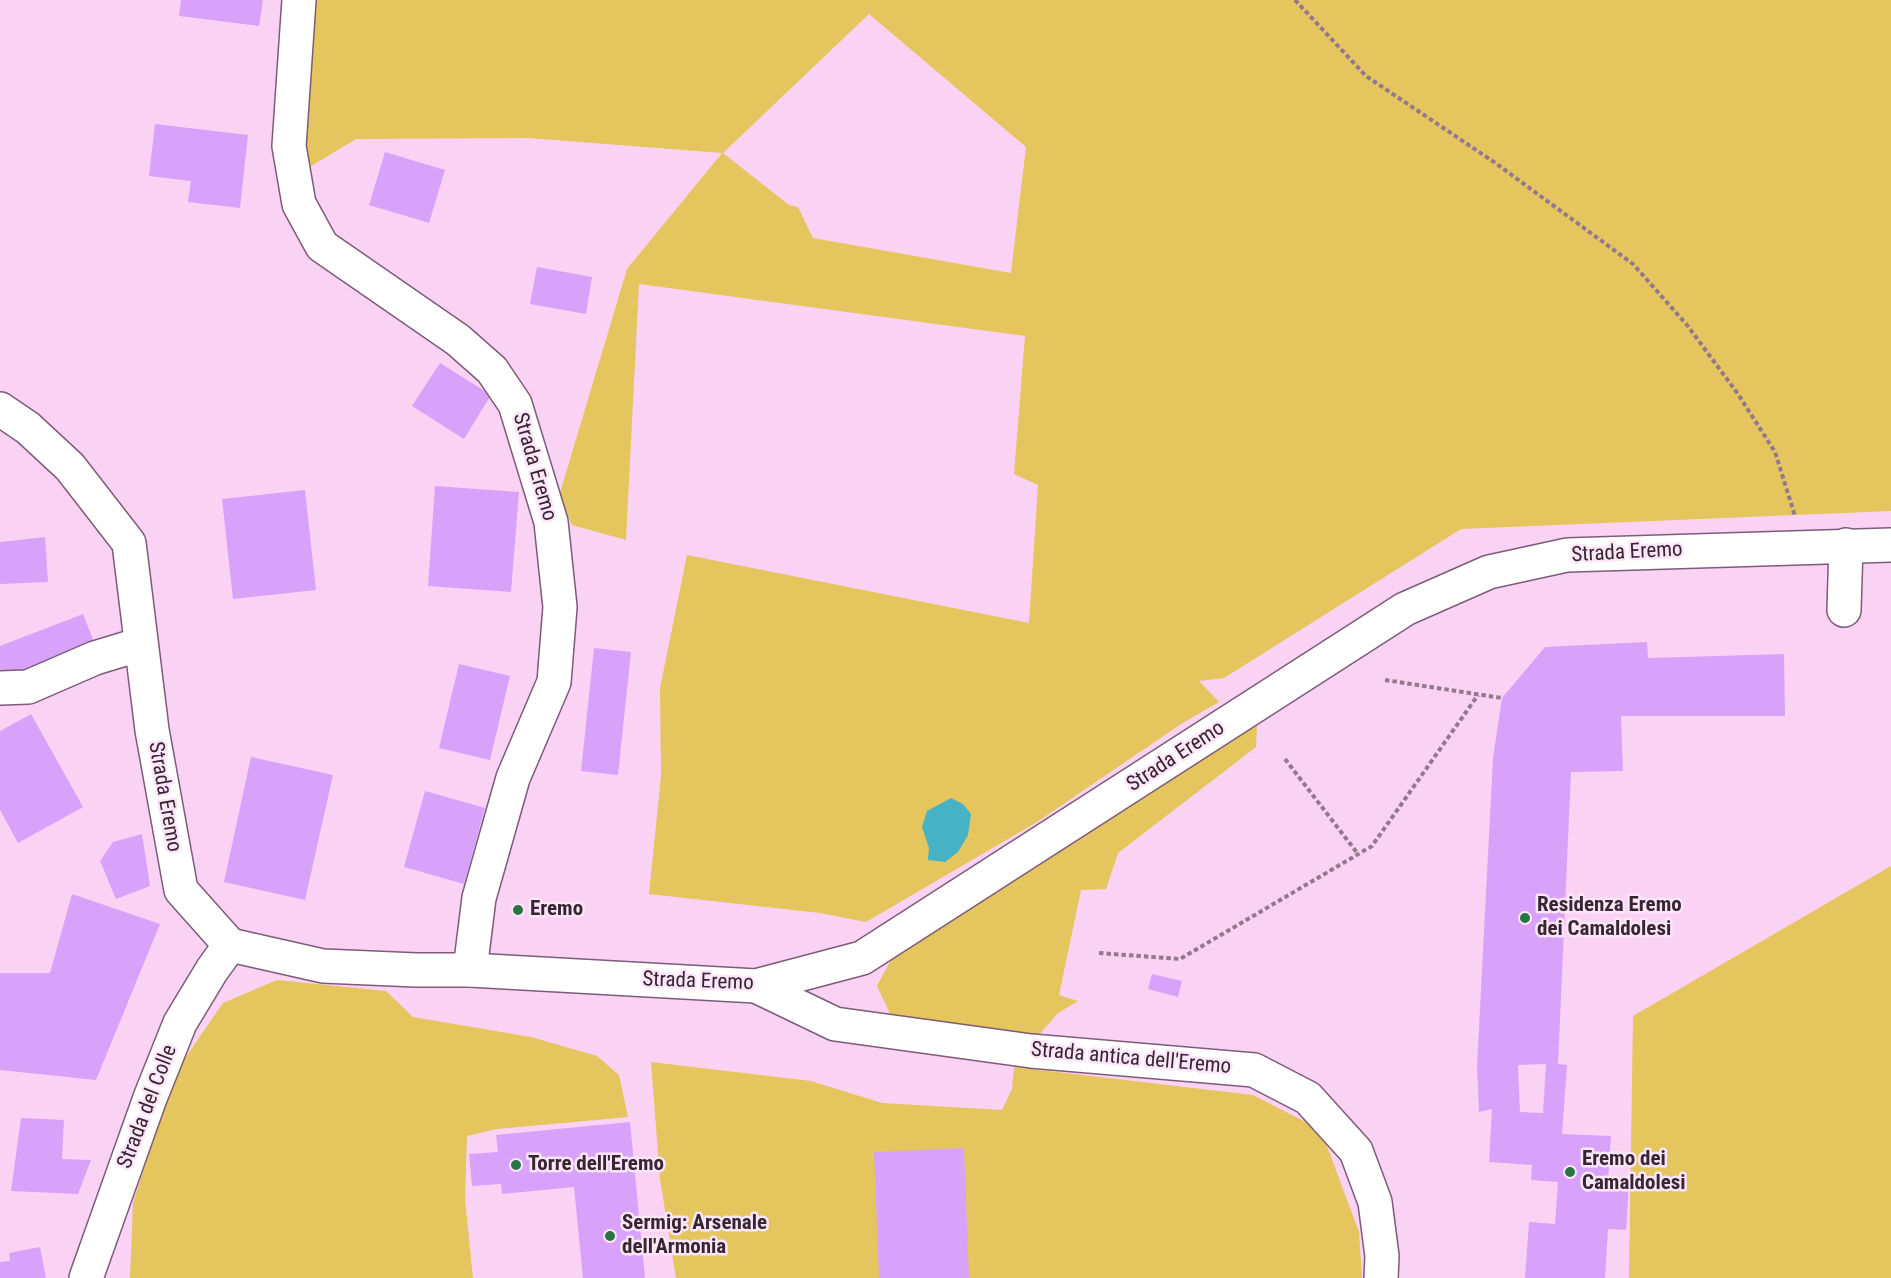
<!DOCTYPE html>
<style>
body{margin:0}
canvas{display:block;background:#fad2f3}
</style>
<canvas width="1891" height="1278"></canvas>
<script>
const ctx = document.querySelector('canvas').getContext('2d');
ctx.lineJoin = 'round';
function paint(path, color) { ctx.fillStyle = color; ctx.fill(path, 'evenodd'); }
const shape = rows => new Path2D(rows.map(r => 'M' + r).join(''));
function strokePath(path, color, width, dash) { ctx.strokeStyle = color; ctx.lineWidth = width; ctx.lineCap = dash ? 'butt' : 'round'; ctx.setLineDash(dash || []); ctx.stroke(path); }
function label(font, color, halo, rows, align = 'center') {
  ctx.font = font + ' "Roboto Condensed",sans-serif'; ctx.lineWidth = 5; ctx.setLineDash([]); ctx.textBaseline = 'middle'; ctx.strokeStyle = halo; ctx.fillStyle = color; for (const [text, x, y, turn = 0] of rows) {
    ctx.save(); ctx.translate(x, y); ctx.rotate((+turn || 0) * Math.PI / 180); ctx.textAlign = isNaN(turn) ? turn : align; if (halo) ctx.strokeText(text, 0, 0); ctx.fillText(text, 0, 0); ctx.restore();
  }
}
paint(shape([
 [317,0,1891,0,1891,511,1461,529,1224,678,1199,681,1219,702,1181,724,1037,822,866,922,820,913,649,894,661,776,660,688,687,555,1029,623,1038,485,1014,474,1025,336,639,284,626,540,572,525,559,496,627,269,722,153,528,138,356,139,303,171,309,59],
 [869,14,1026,147,1011,273,813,238,798,207,789,205,723,153],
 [1257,725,1256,747,1118,853,1106,889,1081,890,1059,995,1078,1001,1058,1013,1036,1038,894,1022,877,986,895,952],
 [1891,866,1891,1278,1629,1278,1633,1016],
 [277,980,386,991,413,1017,531,1037,597,1056,619,1075,628,1117,497,1129,467,1136,465,1199,473,1278,130,1278,133,1203,174,1074,223,1003],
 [651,1062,811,1081,882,1103,1002,1110,1012,1089,1014,1067,1253,1095,1321,1130,1359,1232,1362,1278,676,1278,660,1179]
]), '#e5c55d');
paint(shape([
 [951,798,963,804,971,814,968,835,958,852,945,862,928,860,929,848,922,827,927,811]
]), '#46b2c6');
paint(shape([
 [181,0,263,0,259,26,179,16],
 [155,124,248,135,240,208,188,202,191,181,149,176],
 [385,152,445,170,429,223,369,205],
 [537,267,592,277,586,314,530,304],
 [440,363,491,395,464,439,412,406],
 [435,486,519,492,511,592,428,586],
 [305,490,316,590,233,599,222,499],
 [45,537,48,582,0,584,0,542],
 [83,614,94,642,18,674,0,675,0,646],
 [1647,642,1648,658,1784,654,1785,716,1621,716,1623,771,1571,772,1558,1064,1567,1065,1562,1134,1611,1136,1608,1180,1629,1182,1626,1230,1608,1229,1605,1278,1525,1278,1529,1222,1555,1224,1558,1182,1531,1180,1532,1165,1489,1162,1492,1109,1479,1112,1477,1066,1493,758,1502,698,1545,647],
 [1546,1064,1543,1113,1520,1112,1518,1065],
 [594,648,631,652,618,775,581,771],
 [459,664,510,676,490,760,439,748],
 [31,714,83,807,18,843,0,810,0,731],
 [251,757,333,775,305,900,224,882],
 [425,791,485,808,464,884,404,867],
 [142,834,150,886,116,899,100,861,113,842],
 [72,894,160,924,96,1080,0,1070,0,973,50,973],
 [1152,974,1182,981,1178,997,1148,989],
 [21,1118,64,1120,62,1159,91,1160,78,1194,11,1191],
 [630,1122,645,1278,583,1278,574,1187,502,1194,501,1184,472,1186,469,1154,498,1152,496,1135],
 [964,1148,969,1278,879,1278,874,1152],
 [40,1247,46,1278,0,1278,0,1262,10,1261,9,1253]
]), '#d9a2fa');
const minor = shape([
 [299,0,289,146,299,204,322,246,458,340,492,370,515,404,551,522,560,607,554,682,513,778,479,898,470,970],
 [0,409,28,428,70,467,129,543,152,730,181,890,230,945,212,970,180,1023,150,1098,86,1278],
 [1844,610,1846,545],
 [0,688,28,687,95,658,141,644],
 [756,986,835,1024,1031,1051,1254,1070,1308,1098,1356,1151,1375,1202,1382,1256,1381,1278]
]);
const major = shape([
 [230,945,323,966,416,970,470,970,756,986,862,958,1405,609,1489,572,1567,555,1891,545]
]);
strokePath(minor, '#7e5b79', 36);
strokePath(major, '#7e5b79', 36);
strokePath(shape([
 [1295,0,1366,76,1494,162,1633,264,1687,325,1738,394,1775,452,1795,516],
 [1385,680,1502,698],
 [1285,759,1358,854],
 [1099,953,1180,959,1372,846,1478,695]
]), '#93788e', 4, [4.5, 3]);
strokePath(minor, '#fff', 33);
strokePath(major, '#fff', 33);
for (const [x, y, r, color] of [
 [518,910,6,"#287544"],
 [1525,918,6,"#287544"],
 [516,1165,6,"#287544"],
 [1570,1172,6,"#287544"],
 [610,1236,6,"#287544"]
]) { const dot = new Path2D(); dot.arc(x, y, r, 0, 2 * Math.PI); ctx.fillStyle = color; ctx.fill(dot); strokePath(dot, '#fee5f9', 2); }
label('21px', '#352632', '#fee5f9', [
 ["Strada Eremo",534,467,74],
 ["Strada Eremo",1627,553,-3],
 ["Strada Eremo",1176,757,-33],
 ["Strada Eremo",164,797,80],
 ["Strada Eremo",698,982,2],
 ["Strada antica dell'Eremo",1131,1059,5],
 ["Strada del Colle",148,1107,-69]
]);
label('bold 21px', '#352632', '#fee5f9', [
 ["Residenza Eremo",1537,906],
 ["dei Camaldolesi",1537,930],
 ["Eremo",530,910],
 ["Eremo dei",1582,1160],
 ["Camaldolesi",1582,1184],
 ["Torre dell'Eremo",528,1165],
 ["Sermig: Arsenale",622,1224],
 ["dell'Armonia",622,1248]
], 'left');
</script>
